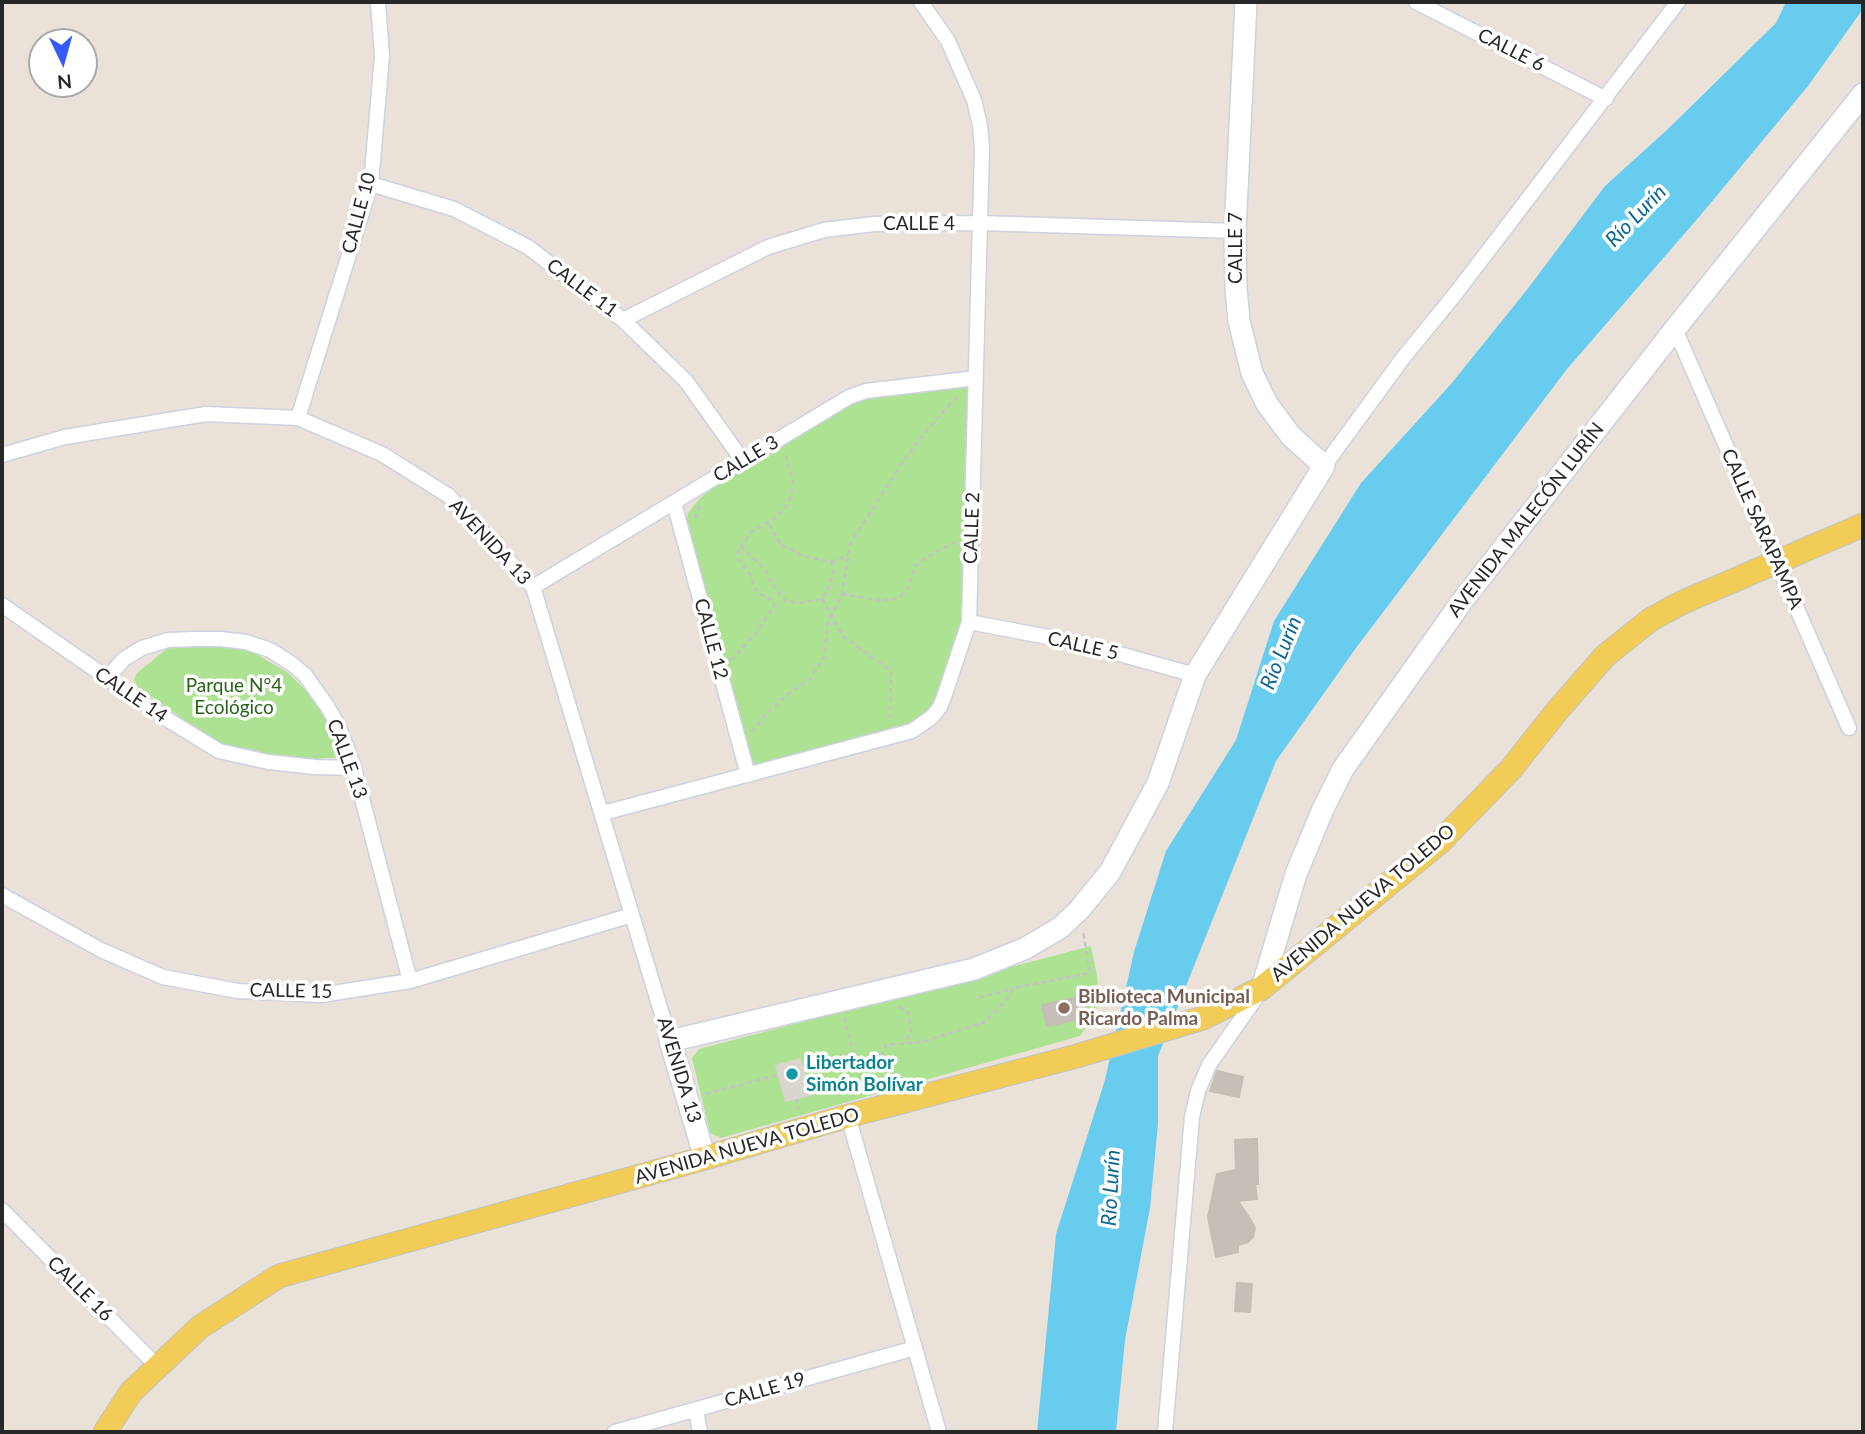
<!DOCTYPE html>
<meta charset="utf-8">
<style>
body{margin:0}
#map{position:relative;width:1865px;height:1434px;overflow:hidden;background:#eae2d8;font-family:Lato,sans-serif}
canvas{display:block}
.frame{position:absolute;inset:0;border:4px solid #272727;pointer-events:none}
.north{position:absolute;left:28px;top:28px;width:70px;height:70px;box-sizing:border-box;background:#fff;border:2px solid #a9a9a9;border-radius:50%;rotate:175deg;font-size:19px;font-weight:700;line-height:28px;text-align:center;color:#272727}
.north::after{content:'';display:block;margin:auto;width:24px;height:32px;background:#345afb;clip-path:polygon(50% 0,100% 100%,50% 72%,0 100%)}
</style>
<div id="map">
<canvas width="1865" height="1434"></canvas>
<div class="frame"></div>
<div class="north">N</div>
</div>
<script>
const ctx = document.querySelector('canvas').getContext('2d');
ctx.lineJoin = 'round';
function paint(path, color) { ctx.fillStyle = color; ctx.fill(path, 'evenodd'); }
const shape = rows => new Path2D(rows.map(r => 'M' + r).join(''));
function strokePath(path, color, width, dash) { ctx.strokeStyle = color; ctx.lineWidth = width; ctx.lineCap = dash ? 'butt' : 'round'; ctx.setLineDash(dash || []); ctx.stroke(path); }
function label(font, color, halo, rows, align = 'center') {
  ctx.font = font + ' Lato,sans-serif'; ctx.lineWidth = 7; ctx.setLineDash([]); ctx.textBaseline = 'middle'; ctx.strokeStyle = halo; ctx.fillStyle = color; for (const [text, x, y, turn = 0] of rows) {
    ctx.save(); ctx.translate(x, y); ctx.rotate((+turn || 0) * Math.PI / 180); ctx.textAlign = isNaN(turn) ? turn : align; if (halo) ctx.strokeText(text, 0, 0); ctx.fillText(text, 0, 0); ctx.restore();
  }
}
paint(shape([
 [971,383,961,625,942,690,934,704,913,724,754,766,686,525,688,513,699,499,707,492,851,403,863,398],
 [214,643,251,651,287,672,315,699,333,728,343,757,298,760,248,751,212,740,139,688,136,684,134,679,137,673,169,647],
 [1091,946,1097,976,1099,1003,1091,1021,1080,1036,721,1138,710,1133,692,1058,699,1049]
]), '#aee293');
paint(shape([
 [801,1058,811,1096,785,1102,775,1065]
]), '#dad5ce');
paint(shape([
 [1786,2,1863,2,1863,9,1808,86,1699,217,1567,369,1356,648,1276,761,1158,1056,1158,1124,1150,1208,1125,1340,1116,1432,1037,1432,1056,1234,1105,1080,1134,952,1166,851,1236,740,1274,621,1361,483,1451,384,1526,291,1605,186,1668,129,1776,23]
]), '#68ccef');
const building = shape([
 [1084,996,1088,1017,1047,1026,1042,1005,1084,996],
 [1217,1071,1243,1077,1239,1097,1210,1091,1217,1071],
 [1257,1139,1258,1184,1255,1184,1257,1199,1238,1201,1252,1222,1255,1228,1253,1237,1248,1242,1238,1245,1238,1252,1216,1257,1208,1217,1217,1174,1236,1170,1235,1140,1257,1139],
 [1237,1283,1252,1284,1250,1312,1235,1311,1237,1283]
]);
paint(building, '#c5bfb8');
strokePath(building, '#c5beb2', 2);
const street = shape([
 [1416,2,1606,99],
 [371,184,454,209,528,247,623,320,686,381,743,461],
 [623,320,768,247,824,230,874,224,980,223,1235,231],
 [1675,329,1849,728],
 [298,418,371,184,382,56,378,2],
 [2,455,65,437,206,414,298,418,382,454,449,496,533,587,670,1041],
 [1324,466,1403,358,1456,293,1678,2],
 [674,503,748,775],
 [533,587,849,397,866,391,976,378],
 [2,605,165,718,219,751,268,762,315,767,354,768],
 [969,622,1080,643,1195,675],
 [107,678,124,659,142,648,168,640,194,639,221,639,246,642,270,650,292,664,305,675,327,706,338,725,354,768,410,981],
 [603,813,912,731,932,717,940,707,944,697,969,622,982,149,980,125,974,100,948,41,921,2],
 [2,895,101,950,163,977,238,991,321,995,410,981,632,915],
 [848,1116,939,1432],
 [2,1210,158,1367],
 [696,1410,700,1432],
 [615,1432,915,1348],
 [1165,1432,1192,1117,1198,1091,1209,1065,1260,992]
]);
const secondary = shape([
 [1262,988,1296,874,1323,809,1343,769,1463,600,1675,329,1863,94],
 [705,1158,670,1041,974,969,1024,949,1060,928,1079,910,1110,872,1158,783,1195,675,1324,466,1291,436,1267,404,1252,373,1239,321,1236,288,1235,231,1246,2]
]);
const primary = shape([
 [105,1432,131,1392,200,1327,279,1276,705,1158,848,1116,1077,1056,1203,1018,1262,988,1440,842,1511,769,1557,711,1605,656,1650,620,1681,603,1863,525]
]);
strokePath(street, '#cdd1e1', 17);
strokePath(secondary, '#cdd1e1', 24);
strokePath(primary, '#c3c3c3', 25);
strokePath(shape([
 [695,518,701,504],
 [741,546,766,570,767,574,771,582,782,597,786,601,798,603,822,599,829,587,834,570,831,562,804,556,781,545,768,522],
 [831,562,848,555],
 [842,594,878,600,890,600,900,597,908,588,916,565,931,555,957,541],
 [822,599,843,636,891,671,890,720],
 [731,660,755,635,774,606,774,601,760,594,754,587,751,576,738,559,738,550,752,532,776,517,785,508,791,497,793,483,785,453],
 [752,732,766,714,787,695,811,678,824,657,828,622,842,594,850,544,904,460,928,429,958,396],
 [979,998,1014,988],
 [899,1007,907,1011,910,1020,911,1031,905,1043],
 [844,1017,858,1071,873,1067,880,1060,886,1045,922,1042,985,1022,1002,1005,1014,988,1090,973,1083,931],
 [804,1067,854,1054],
 [706,1094,777,1075],
 [796,1099,799,1109]
]), '#c3c3c3', 2.5, [5, 3.5]);
strokePath(street, '#fff', 14);
strokePath(secondary, '#fff', 21);
strokePath(primary, '#f1cc56', 23);
for (const [x, y, r, color] of [
 [1064,1008,7,"#8d6e63"],
 [792,1074,7,"#0f9aa8"]
]) { const dot = new Path2D(); dot.arc(x, y, r, 0, 2 * Math.PI); ctx.fillStyle = color; ctx.fill(dot); strokePath(dot, '#fff', 2.5); }
label('19px', '#272727', '#fff', [
 ["CALLE 6",1511,50,27],
 ["CALLE 10",359,213,-75],
 ["CALLE 4",919,224],
 ["CALLE 7",1236,248,-90],
 ["CALLE 11",582,288,37],
 ["CALLE 3",746,459,-31],
 ["AVENIDA MALECÓN LURÍN",1526,520,-52],
 ["CALLE 2",972,528,-88],
 ["CALLE SARAPAMPA",1762,529,66],
 ["AVENIDA 13",490,542,47],
 ["CALLE 12",711,639,75],
 ["CALLE 5",1083,646,13],
 ["CALLE 14",131,695,34],
 ["CALLE 13",347,759,70],
 ["AVENIDA NUEVA TOLEDO",1363,903,-40],
 ["CALLE 15",291,991,1],
 ["AVENIDA 13",679,1070,73],
 ["AVENIDA NUEVA TOLEDO",747,1146,-16],
 ["CALLE 16",80,1289,45],
 ["CALLE 19",765,1390,-16]
]);
label('19px', '#286318', '#fff', [
 ["Parque N°4",234,686],
 ["Ecológico",234,708]
]);
label('bold 19px', '#785e54', '#fff', [
 ["Biblioteca Municipal",1078,997],
 ["Ricardo Palma",1078,1019]
], 'left');
label('bold 19px', '#0d838f', '#fff', [
 ["Libertador",806,1063],
 ["Simón Bolívar",806,1085]
], 'left');
label('italic 21px', '#0c6796', '#fff', [
 ["Río Lurín",1636,216,-46],
 ["Río Lurín",1281,653,-68],
 ["Río Lurín",1111,1188,-87]
]);
</script>
